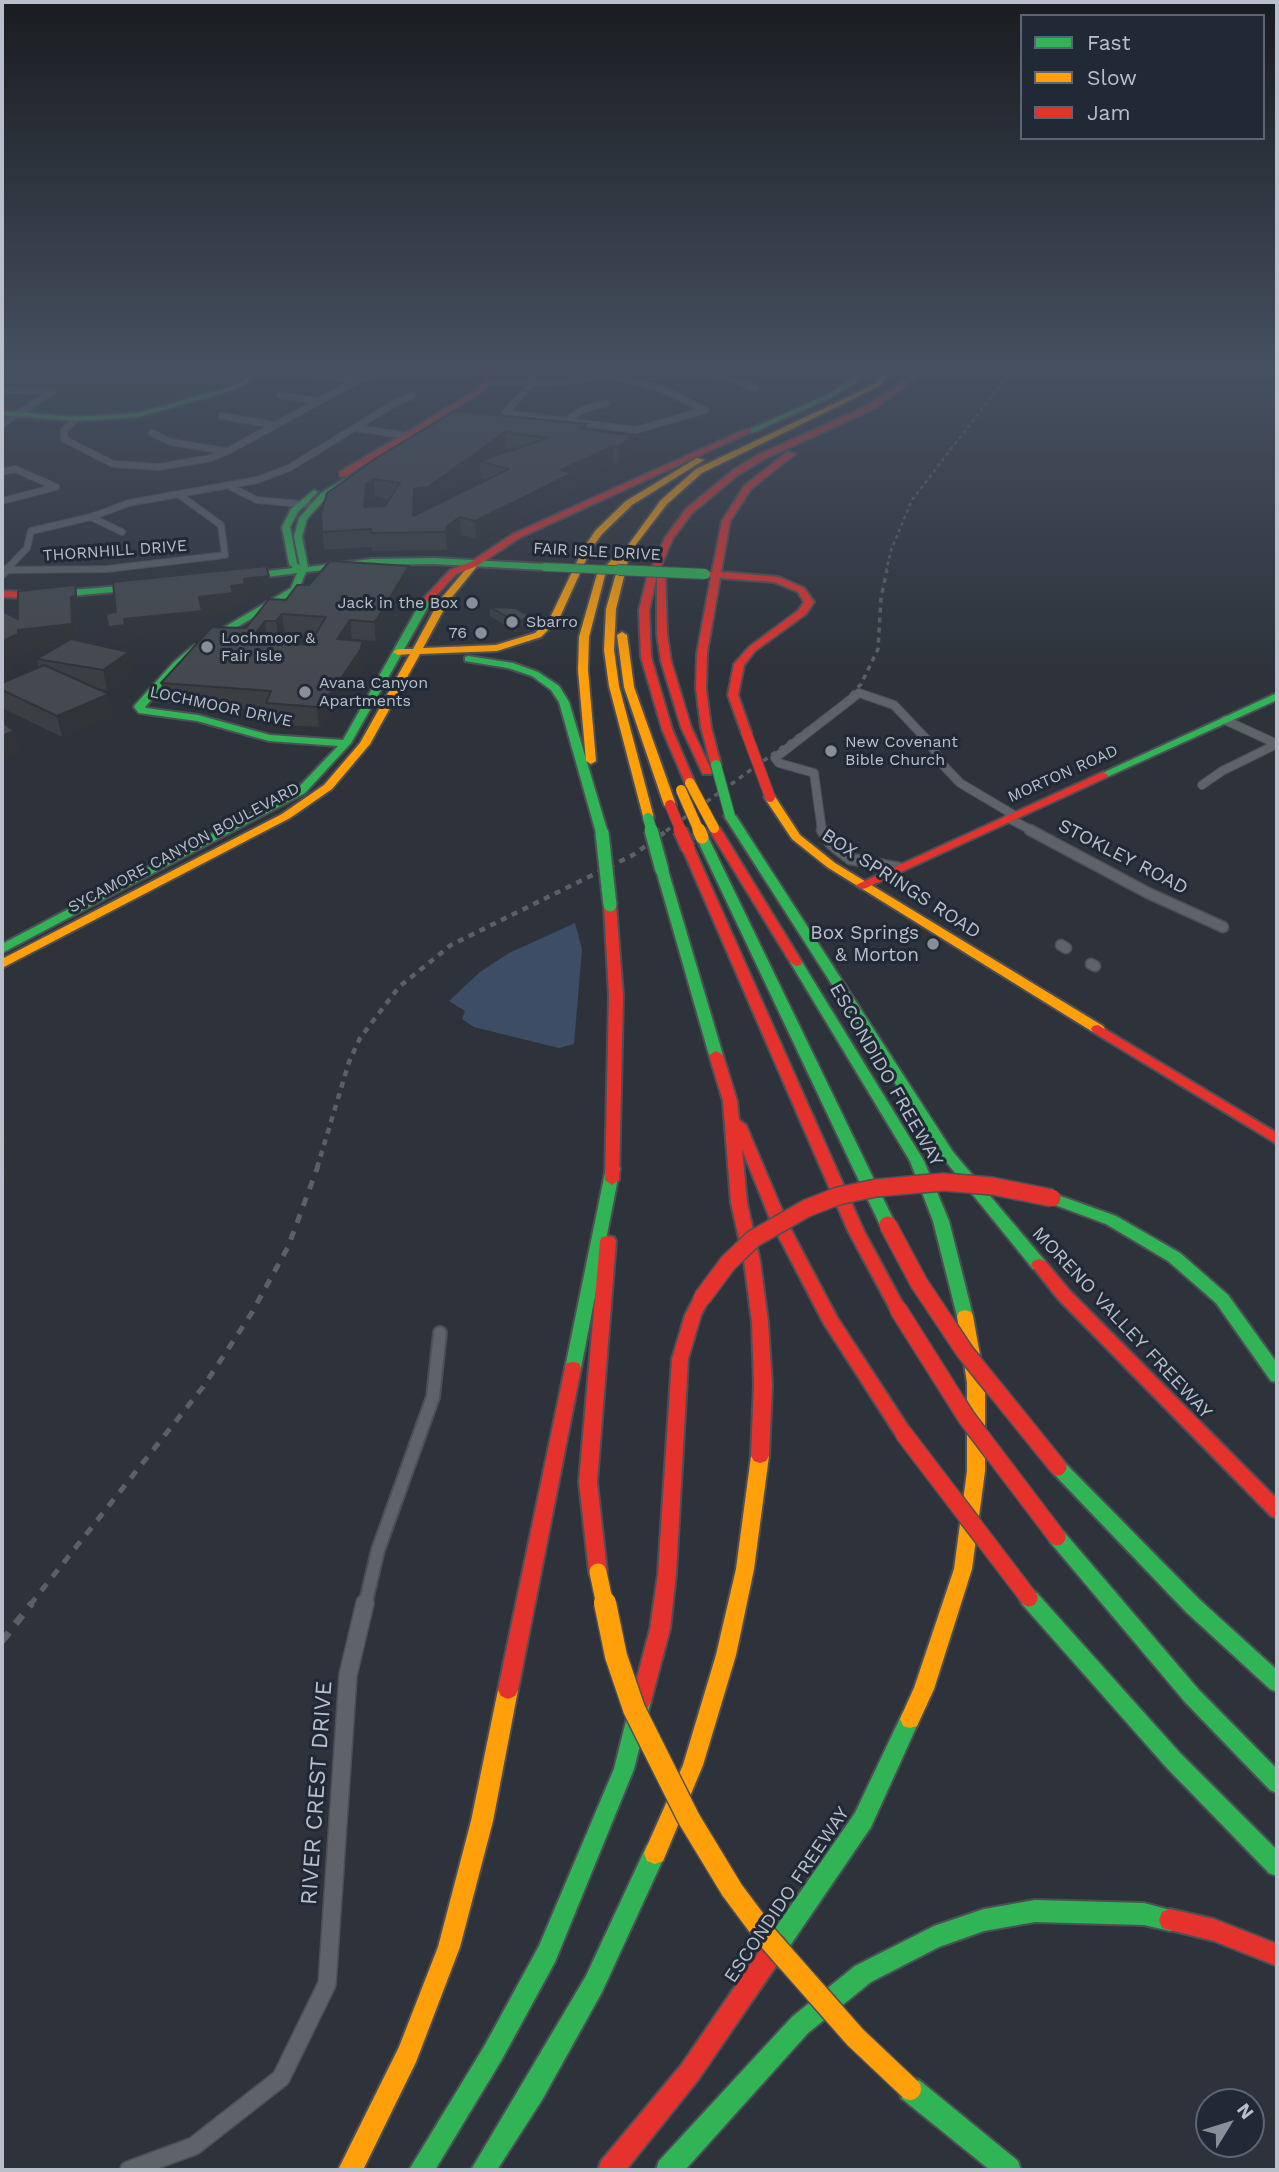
<!DOCTYPE html>
<style>
body{margin:0}
#map{position:relative;width:1279px;height:2172px;overflow:hidden;background:#2e333b;font-family:"Work Sans",sans-serif}
canvas{display:block}
.frame{position:absolute;inset:0;border:4px solid #b9c0cb;pointer-events:none}
.legend{position:absolute;left:1020px;top:14px;width:245px;height:126px;box-sizing:border-box;background:#212936;border:2px solid #5e6572;margin:0;padding:9px 12px;list-style:none;font-size:21px;color:#b9c0cb}
.legend li{display:flex;align-items:center;gap:14px;height:35px}
.legend b{width:35px;border:2px solid #5e6572}
.north{position:absolute;left:1195px;top:2088px;width:70px;height:70px;box-sizing:border-box;background:#212936;border:2px solid #5e6572;border-radius:50%;rotate:52deg;font-size:19px;font-weight:700;line-height:28px;text-align:center;color:#b9c0cb}
.north::after{content:'';display:block;margin:auto;width:24px;height:32px;background:#888f99;clip-path:polygon(50% 0,100% 100%,50% 72%,0 100%)}
</style>
<div id="map">
<canvas width="1279" height="2172"></canvas>
<div class="frame"></div>
<ul class="legend">
<li><b style="height:9px;background:#30b455"></b>Fast</li>
<li><b style="height:9px;background:#ff9f0a"></b>Slow</li>
<li><b style="height:9px;background:#e5322d"></b>Jam</li>
</ul>
<div class="north">N</div>
</div>
<script>
const ctx = document.querySelector('canvas').getContext('2d');
ctx.lineJoin = 'round';
function paint(path, color) { ctx.fillStyle = color; ctx.fill(path, 'evenodd'); }
const shape = rows => new Path2D(rows.map(r => 'M' + r).join(''));
function strokePath(path, color, width, dash) { ctx.strokeStyle = color; ctx.lineWidth = width; ctx.lineCap = dash ? 'butt' : 'round'; ctx.setLineDash(dash || []); ctx.stroke(path); }
function label(font, color, halo, rows, align = 'center') {
  ctx.font = font + ' "Work Sans",sans-serif'; ctx.lineWidth = 6; ctx.setLineDash([]); ctx.textBaseline = 'middle'; ctx.strokeStyle = halo; ctx.fillStyle = color; for (const [text, x, y, turn = 0] of rows) {
    ctx.save(); ctx.translate(x, y); ctx.rotate((+turn || 0) * Math.PI / 180); ctx.textAlign = isNaN(turn) ? turn : align; if (halo) ctx.strokeText(text, 0, 0); ctx.fillText(text, 0, 0); ctx.restore();
  }
}
paint(shape([
 [7,371,250,371,238,383,199,397,154,410,99,417,31,412,30,409,60,394,60,390,48,387,4,387,12,377]
]), '#2b3d41');
paint(shape([
 [575,923,582,949,574,1044,559,1048,474,1027,462,1019,465,1011,449,1001,480,972,509,953]
]), '#3d4d65');
const streetFar4 = shape([
 [310,371,356,381],
 [711,371,755,388],
 [609,374,667,391,705,410],
 [487,381,547,383,587,379,615,371],
 [2,390,51,391],
 [280,395,317,401],
 [505,413,636,430,705,410],
 [505,413,532,383,532,371],
 [222,416,274,425],
 [76,419,64,430,64,439,113,464,159,467,211,458,228,451,356,381,385,371],
 [566,421,582,410,606,403],
 [2,424,53,391],
 [355,428,409,436],
 [152,433,171,442,225,451],
 [2,472,15,469,56,487],
 [231,487,257,500,312,505],
 [2,501,56,487],
 [91,517,122,532],
 [7,570,107,569,225,555,221,525,181,496],
 [4,572,27,548,31,531,91,517,129,503,257,480,289,468,395,403,412,396]
]);
const streetFar3 = shape([
 [2,574,6,570],
 [1225,720,1277,744],
 [1202,785,1222,771,1277,744],
 [1008,818,1033,831],
 [822,831,814,773,779,763,775,758,859,693,894,705,929,742,943,765,960,783,1014,815]
]);
const streetFar2 = shape([
 [822,830,831,844,850,859,899,868],
 [1030,830,1148,893,1223,927],
 [1061,945,1066,948],
 [1091,964,1095,966]
]);
const streetFar1 = shape([
 [365,1605,378,1550,433,1397,440,1333]
]);
const street = shape([
 [129,2170,194,2146,281,2078,327,1984,348,1675,365,1603]
]);
const fast = shape([
 [253,371,260,371,247,383,232,390,138,417,76,421,2,415,2,411,76,417,138,413,228,388,243,381,253,371],
 [866,371,874,371,830,398,752,433,745,431,826,396,866,371],
 [356,472,360,474,359,476,327,497,307,519,302,537,308,567,371,559,434,558,545,564,549,567,545,570,434,564,371,565,306,572,298,591,217,639,211,639,211,635,291,588,297,573,251,579,247,576,251,573,293,568,289,564,282,527,291,509,314,490,318,492,298,512,290,527,297,563,300,566,294,537,299,518,321,493,356,472],
 [133,585,137,588,136,590,59,597,54,594,59,591,133,585],
 [427,597,432,600,351,743,305,793,2,953,2,944,297,789,338,746,269,741,197,721,139,713,134,707,135,705,174,662,194,645,202,647,180,666,145,707,146,708,198,715,270,735,343,740,422,600,427,597],
 [468,656,513,663,538,672,559,686,569,702,608,833,606,835,602,836,596,833,559,702,551,690,532,676,508,668,465,661,465,657,468,656],
 [1277,693,1277,700,1107,777,1099,777,1098,775,1277,693],
 [730,813,736,816,953,1152,1045,1261,1047,1265,1045,1269,1033,1269,943,1158,724,816,730,813],
 [702,834,708,837,896,1225,893,1229,883,1229,880,1225,696,837,702,834],
 [662,866,668,870,723,1055,721,1058,716,1059,709,1055,656,870,662,866],
 [796,958,802,962,924,1161,949,1221,973,1316,971,1320,965,1322,959,1320,957,1316,933,1221,910,1161,790,962,796,958],
 [613,1163,620,1168,581,1368,579,1373,573,1374,567,1373,565,1368,606,1168,613,1163],
 [1052,1193,1116,1216,1180,1253,1228,1295,1277,1363,1277,1382,1271,1381,1216,1303,1168,1261,1106,1224,1047,1202,1044,1198,1047,1194,1052,1193],
 [1058,1460,1064,1462,1200,1600,1277,1670,1277,1692,1270,1689,1186,1612,1052,1472,1049,1467,1052,1462,1058,1460],
 [1057,1529,1064,1532,1199,1690,1277,1769,1277,1793,1270,1790,1185,1702,1050,1542,1048,1537,1050,1532,1057,1529],
 [1029,1590,1036,1592,1180,1753,1277,1850,1277,1876,1269,1873,1166,1767,1022,1604,1019,1598,1022,1592,1029,1590],
 [641,1692,648,1695,651,1701,634,1769,555,1962,501,2061,435,2170,409,2170,485,2045,539,1946,614,1769,631,1701,634,1695,641,1692],
 [910,1710,917,1712,920,1719,871,1827,785,1953,777,1956,769,1953,766,1945,769,1937,855,1813,903,1712,910,1710],
 [655,1842,663,1845,666,1853,602,1992,542,2100,497,2170,471,2170,586,1976,647,1845,655,1842],
 [1035,1900,1144,1903,1178,1912,1181,1920,1178,1928,1170,1931,1144,1925,1035,1922,984,1931,939,1947,871,1982,808,2033,685,2170,656,2170,659,2161,792,2017,855,1966,934,1926,984,1909,1035,1900],
 [910,2077,919,2080,1018,2161,1021,2170,990,2170,901,2098,898,2089,901,2080,910,2077]
]);
const slow = shape([
 [886,371,893,371,879,386,702,473,667,504,630,552,616,609,614,650,619,686,654,818,652,820,644,820,609,686,604,650,606,609,619,563,605,575,589,637,588,670,596,761,591,764,586,761,578,670,579,637,597,574,617,555,621,555,661,500,696,469,875,384,886,371],
 [697,458,704,460,632,505,602,534,591,549,559,619,541,637,497,651,420,654,370,744,332,789,290,818,2,968,2,959,282,814,324,785,360,743,410,654,398,655,393,652,398,649,413,649,439,601,471,563,478,565,448,602,423,648,496,645,535,633,550,618,583,549,596,530,626,501,697,458],
 [622,632,627,635,634,687,676,805,674,807,666,807,664,805,624,687,617,635,622,632],
 [770,794,774,795,800,835,835,863,1103,1026,1105,1029,1103,1032,1093,1032,827,867,792,839,764,797,770,794],
 [965,1310,971,1312,973,1316,985,1383,985,1471,972,1569,934,1689,917,1726,910,1728,903,1726,900,1719,914,1688,954,1569,967,1471,967,1383,957,1316,959,1312,965,1310],
 [760,1449,766,1451,769,1456,754,1569,736,1655,703,1765,663,1861,655,1864,647,1861,644,1853,683,1765,716,1655,736,1569,751,1456,754,1451,760,1449],
 [508,1681,515,1684,518,1690,493,1821,460,1947,416,2062,363,2170,338,2170,399,2047,438,1947,471,1821,498,1690,501,1684,508,1681]
]);
const jam = shape([
 [485,371,491,371,490,381,481,392,346,476,340,476,340,472,477,390,484,381,485,371],
 [918,371,926,371,872,410,764,459,738,475,692,513,673,538,659,570,665,572,667,634,671,661,691,727,712,772,711,774,703,774,702,772,681,727,661,661,657,634,657,575,649,610,651,657,672,729,695,783,694,785,686,785,662,729,641,657,639,610,647,578,665,538,686,509,732,471,758,455,866,406,918,371],
 [746,429,753,431,519,538,477,566,456,574,430,602,422,600,450,570,471,562,513,534,746,429],
 [788,452,795,454,751,489,730,521,721,572,779,577,804,588,814,602,806,614,755,651,744,665,738,695,751,732,750,734,742,734,728,695,734,664,749,647,799,610,804,602,798,592,774,582,720,578,707,653,706,689,711,727,721,765,716,768,711,765,701,727,696,689,697,653,711,577,702,574,712,572,722,521,745,485,788,452],
 [2,591,35,592,40,595,35,598,2,597,2,591],
 [1103,772,1108,775,1107,777,866,888,862,889,856,885,1103,772],
 [714,825,720,828,802,962,801,965,796,966,790,962,708,828,714,825],
 [688,845,694,848,864,1231,906,1309,904,1313,892,1313,848,1231,682,848,688,845],
 [610,901,616,905,623,996,619,1180,612,1185,605,1180,609,996,604,905,610,901],
 [1098,1025,1277,1133,1277,1144,1093,1032,1091,1029,1093,1026,1098,1025],
 [716,1051,723,1055,737,1101,739,1120,746,1125,788,1224,837,1317,910,1429,913,1434,910,1439,904,1441,898,1439,824,1324,772,1224,742,1149,747,1203,760,1261,768,1322,772,1385,769,1456,766,1461,760,1463,754,1461,751,1456,754,1385,752,1322,744,1261,731,1203,723,1101,709,1055,716,1051],
 [608,1236,614,1237,616,1241,597,1482,607,1572,605,1578,598,1580,591,1578,589,1572,579,1482,600,1241,602,1237,608,1236],
 [1039,1259,1045,1261,1070,1291,1277,1499,1277,1518,1271,1516,1058,1299,1031,1265,1033,1261,1039,1259],
 [702,1292,708,1294,710,1298,701,1315,688,1359,676,1574,670,1629,651,1701,648,1707,641,1710,634,1707,631,1701,650,1629,658,1574,672,1359,685,1315,696,1294,702,1292],
 [573,1362,579,1363,581,1368,518,1690,515,1696,508,1699,501,1696,498,1690,565,1368,567,1363,573,1362],
 [1170,1909,1214,1919,1277,1944,1277,1966,1214,1941,1162,1928,1159,1920,1162,1912,1170,1909],
 [777,1934,785,1937,788,1945,785,1953,698,2080,626,2170,598,2170,601,2161,682,2064,769,1937,777,1934]
]);
strokePath(streetFar4, '#4c4f56', 8);
strokePath(streetFar3, '#4c4f56', 10);
strokePath(streetFar2, '#4c4f56', 13);
strokePath(streetFar1, '#4c4f56', 16);
strokePath(street, '#4c4f56', 20);
strokePath(fast, '#4c4f56', 4);
strokePath(slow, '#4c4f56', 4);
strokePath(jam, '#4c4f56', 4);
strokePath(streetFar4, '#5e6269', 6);
strokePath(streetFar3, '#5e6269', 8);
strokePath(streetFar2, '#5e6269', 10);
strokePath(streetFar1, '#5e6269', 12);
strokePath(street, '#5e6269', 17);
paint(fast, '#30b455');
paint(slow, '#ff9f0a');
paint(jam, '#e5322d');
strokePath(shape([
 [886,572,891,550,912,500,1011,371]
]), '#5c6066', 2.5, [3.5, 3.5]);
strokePath(shape([
 [666,831,841,705,861,684,878,649,881,598,887,570]
]), '#5c6066', 3.5, [5, 5]);
strokePath(shape([
 [317,1168,349,1062,360,1038,399,987,451,945,633,855,668,830]
]), '#5c6066', 4.5, [6, 6]);
strokePath(shape([
 [30,1605,203,1387,251,1314,288,1247,318,1166]
]), '#5c6066', 5, [9, 9]);
strokePath(shape([
 [2,1641,32,1603]
]), '#5c6066', 7, [11, 11]);
const fastBridgeFar2 = shape([
 [545,567,659,572]
]);
const fastBridgeFar1 = shape([
 [619,570,705,574],
 [716,765,730,816],
 [648,818,652,831]
]);
const fastBridge = shape([
 [651,830,662,870],
 [602,833,610,905]
]);
const slowBridgeFar3 = shape([
 [690,783,714,828],
 [681,790,699,831]
]);
const slowBridgeFar2 = shape([
 [699,830,702,837]
]);
const slowBridgeFar1 = shape([
 [598,1572,605,1605]
]);
const slowBridge = shape([
 [605,1603,616,1656,634,1709,689,1819,732,1890,767,1937,855,2037,910,2089]
]);
const jamBridgeFar2 = shape([
 [746,732,770,797],
 [670,805,681,831]
]);
const jamBridgeFar1 = shape([
 [680,830,688,848]
]);
const jamBridge = shape([
 [888,1225,919,1283,965,1352,1058,1467],
 [702,1298,728,1263,753,1239,807,1208,838,1196,876,1188,943,1182,992,1186,1052,1198],
 [898,1309,966,1417,1057,1537],
 [904,1434,1029,1598]
]);
strokePath(fastBridgeFar2, '#4c4f56', 10, []);
strokePath(fastBridgeFar1, '#4c4f56', 12, []);
strokePath(fastBridge, '#4c4f56', 17, []);
strokePath(slowBridgeFar3, '#4c4f56', 12, []);
strokePath(slowBridgeFar2, '#4c4f56', 17, []);
strokePath(slowBridgeFar1, '#4c4f56', 20, []);
strokePath(slowBridge, '#4c4f56', 25, []);
strokePath(jamBridgeFar2, '#4c4f56', 12, []);
strokePath(jamBridgeFar1, '#4c4f56', 17, []);
strokePath(jamBridge, '#4c4f56', 20, []);
strokePath(fastBridgeFar2, '#30b455', 8);
strokePath(fastBridgeFar1, '#30b455', 10);
strokePath(fastBridge, '#30b455', 13);
strokePath(slowBridgeFar3, '#ff9f0a', 10);
strokePath(slowBridgeFar2, '#ff9f0a', 13);
strokePath(slowBridgeFar1, '#ff9f0a', 17);
strokePath(slowBridge, '#ff9f0a', 22);
strokePath(jamBridgeFar2, '#e5322d', 10);
strokePath(jamBridgeFar1, '#e5322d', 13);
strokePath(jamBridge, '#e5322d', 17);
paint(shape([
 [455,411,632,436,632,452,618,463,613,463,573,482,573,491,476,539,461,535,448,544,447,550,372,551,372,547,324,550,321,514],
 [506,448,514,449,496,456],
 [480,467,481,478,487,480,415,515,415,506,430,504],
 [375,496,389,499,385,506,367,507,368,501],
 [409,566,410,585,379,638,376,641,352,639,351,640,364,661,363,669,335,711,319,727,269,724,268,711,164,703,161,683,309,585],
 [285,634,314,636,309,645,266,642,268,640,278,641],
 [79,604,80,614,75,616,76,640,133,672,107,690,94,688,113,715,62,737,4,709,9,727,14,731,19,752,2,759,2,683,38,667,37,659,61,645,23,649,23,654,8,660,12,677,2,681,18,619],
 [490,607,532,627,517,632,490,616]
]), '#3b3f44');
paint(shape([
 [505,432,506,448,486,463,480,461,480,467,430,504,415,506,414,533,413,516,414,489],
 [632,436,632,452,618,463,618,447],
 [613,446,613,463,573,482,573,491,476,539,475,521,561,470],
 [374,479,375,496,368,501,366,524,364,507,366,484],
 [460,517,461,535,448,544,447,550,446,532,447,526],
 [409,566,410,585,379,638,376,641,374,622],
 [269,576,272,595,247,598,248,603,234,605,235,612,203,616,205,630,128,639,128,644,112,646,108,627,124,619,199,597,231,586,244,579],
 [75,585,79,604,80,614,75,616,76,643,23,649,23,654,8,660,12,677,2,681,2,641,71,597],
 [282,614,285,634,278,641,276,621],
 [532,617,532,627,517,632,516,622],
 [350,620,352,639,339,659,337,639],
 [265,621,268,640,252,660,249,641],
 [362,641,364,661,363,669,335,711,319,727,317,707],
 [129,652,133,672,107,690,103,670],
 [109,694,113,715,62,737,57,716],
 [4,706,9,727,2,730,2,707],
 [14,731,19,752,2,759,2,736],
 [4,1128,9,1144,2,1147,2,1129],
 [5,1163,10,1179,2,1182,2,1164]
]), '#303337');
const building = shape([
 [455,411,587,424,581,428,632,436,618,447,613,446,561,470,573,473,475,521,460,517,447,526,446,532,371,533,371,529,322,532,321,514,327,493,375,459,455,411],
 [505,432,548,438,480,461,509,469,413,516,414,489,428,487,505,432],
 [374,479,400,483,385,506,364,507,366,484,374,479],
 [330,561,409,566,377,619,374,622,350,620,337,639,362,641,361,649,333,690,317,707,266,703,271,691,161,683,212,627,246,628,269,599,286,600,297,585,309,585,330,561],
 [282,614,326,617,309,645,249,641,265,621,276,621,282,614],
 [266,566,269,576,244,579,245,584,231,586,233,593,199,597,202,611,124,619,125,625,108,627,106,614,116,612,113,582,266,566],
 [75,585,76,595,71,597,72,624,18,630,18,634,2,641,2,611,18,619,18,591,75,585],
 [490,607,515,608,532,617,516,622,490,607],
 [71,639,129,652,103,670,37,659,71,639],
 [44,665,109,694,57,716,2,690,2,683,44,665],
 [2,722,14,731,2,736,2,722]
]);
paint(building, '#45494f');
strokePath(building, '#303337', 2);
const sky = ctx.createLinearGradient(0, 0, 0, 675);
sky.addColorStop(0, '#191c20');
sky.addColorStop(0.55, '#465060');
sky.addColorStop(1, '#46506000');
ctx.fillStyle = sky;
ctx.fillRect(0, 0, 1279, 675);
for (const [x, y, r, color] of [
 [472,603,7,"#888f99"],
 [512,622,7,"#888f99"],
 [481,633,7,"#888f99"],
 [207,647,7,"#888f99"],
 [305,692,7,"#888f99"],
 [831,751,7,"#888f99"],
 [933,944,7,"#888f99"]
]) { const dot = new Path2D(); dot.arc(x, y, r, 0, 2 * Math.PI); ctx.fillStyle = color; ctx.fill(dot); strokePath(dot, '#212936', 2.5); }
label('16px', '#b9c0cb', '#212936', [
 ["THORNHILL DRIVE",115,551,-4],
 ["FAIR ISLE DRIVE",597,552,3],
 ["LOCHMOOR DRIVE",221,707,12],
 ["MORTON ROAD",1063,774,-24],
 ["SYCAMORE CANYON BOULEVARD",184,848,-28]
]);
label('16px', '#b9c0cb', '#212936', [
 ["Jack in the Box",458,603,"right"],
 ["Sbarro",526,622],
 ["76",467,633,"right"],
 ["Lochmoor &",221,638],
 ["Fair Isle",221,656],
 ["Avana Canyon",319,683],
 ["Apartments",319,701],
 ["New Covenant",845,742],
 ["Bible Church",845,760]
], 'left');
label('19px', '#b9c0cb', '#212936', [
 ["STOKLEY ROAD",1123,857,27],
 ["BOX SPRINGS ROAD",901,884,33],
 ["ESCONDIDO FREEWAY",886,1075,60],
 ["MORENO VALLEY FREEWAY",1122,1323,47],
 ["ESCONDIDO FREEWAY",787,1895,-56]
]);
label('19px', '#b9c0cb', '#212936', [
 ["Box Springs",919,933],
 ["& Morton",919,955]
], 'right');
label('23px', '#b9c0cb', '#212936', [
 ["RIVER CREST DRIVE",317,1793,-86]
]);
</script>
